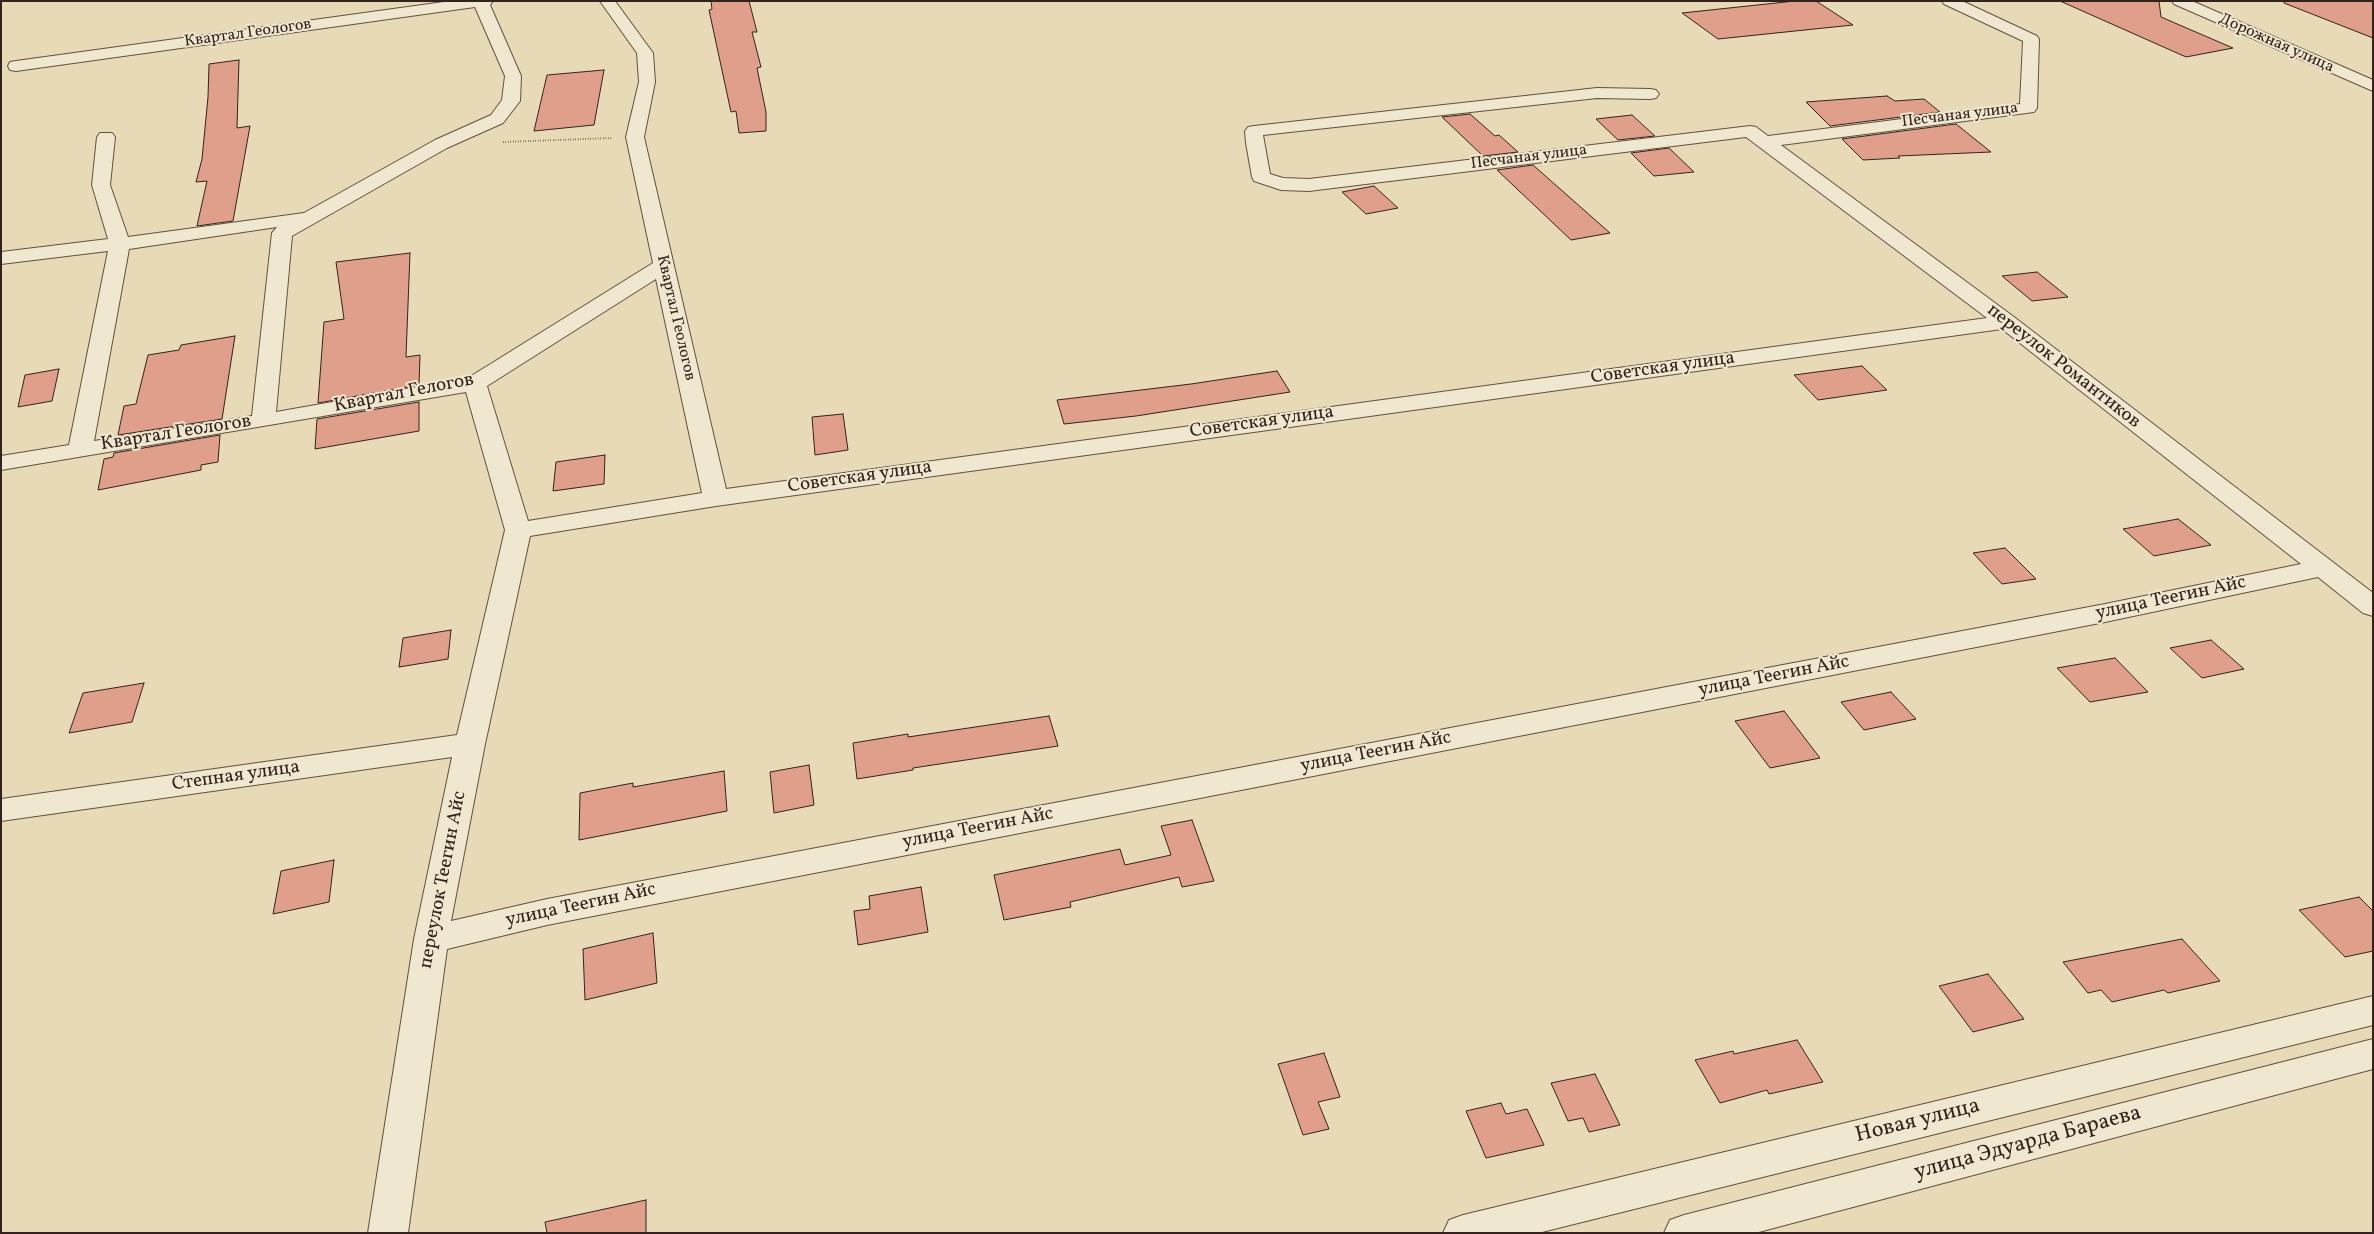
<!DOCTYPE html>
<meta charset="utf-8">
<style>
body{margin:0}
#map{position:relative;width:2374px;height:1234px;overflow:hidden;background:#e8dab6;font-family:Vollkorn,serif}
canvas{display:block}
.frame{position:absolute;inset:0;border:2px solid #34231c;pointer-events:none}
</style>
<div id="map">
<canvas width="2374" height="1234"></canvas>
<div class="frame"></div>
</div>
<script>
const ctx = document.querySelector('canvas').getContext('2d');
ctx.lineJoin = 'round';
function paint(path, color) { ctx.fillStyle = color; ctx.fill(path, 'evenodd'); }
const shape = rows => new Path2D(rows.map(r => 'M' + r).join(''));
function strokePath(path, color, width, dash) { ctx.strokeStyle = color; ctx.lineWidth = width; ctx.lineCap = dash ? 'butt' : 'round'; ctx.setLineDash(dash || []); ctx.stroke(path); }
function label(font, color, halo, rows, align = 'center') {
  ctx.font = font + ' Vollkorn,serif'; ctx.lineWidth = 4; ctx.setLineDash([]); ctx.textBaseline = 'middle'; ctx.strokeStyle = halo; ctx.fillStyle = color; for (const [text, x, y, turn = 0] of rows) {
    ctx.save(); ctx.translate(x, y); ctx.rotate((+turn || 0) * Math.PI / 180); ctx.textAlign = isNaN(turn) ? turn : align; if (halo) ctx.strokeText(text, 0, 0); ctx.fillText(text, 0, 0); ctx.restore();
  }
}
const building = shape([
 [711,1,749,1,757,32,752,32,761,67,757,68,766,112,766,131,739,133,736,111,731,112,709,10,712,9,711,1],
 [1795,1,1816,1,1853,25,1718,39,1682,13,1795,1],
 [2060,1,2159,1,2161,17,2233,48,2186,57,2060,1],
 [2284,1,2373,1,2373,38,2284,3,2284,1],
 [239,60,237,128,250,126,233,221,197,226,207,181,196,182,202,159,208,97,209,64,239,60],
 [604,70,594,125,534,131,547,75,604,70],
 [1887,96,1895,101,1924,99,1940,112,1830,126,1806,102,1887,96],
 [1470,114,1495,136,1499,135,1518,152,1483,156,1442,117,1470,114],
 [1632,115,1655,136,1618,140,1596,119,1632,115],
 [1956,124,1991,152,1898,156,1900,158,1863,160,1842,139,1956,124],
 [1669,148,1694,172,1654,176,1631,153,1669,148],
 [1533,165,1610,233,1571,240,1497,170,1533,165],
 [1374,186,1398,208,1366,214,1342,192,1374,186],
 [410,253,406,357,420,355,419,385,318,403,324,322,344,319,336,262,410,253],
 [2037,272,2068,297,2032,301,2002,276,2037,272],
 [235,336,222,419,118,435,124,406,136,404,148,355,179,350,181,345,235,336],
 [1862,366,1887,390,1818,400,1794,375,1862,366],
 [59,369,52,401,18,407,25,375,59,369],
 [1277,371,1290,392,1136,416,1064,424,1057,400,1191,384,1277,371],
 [419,402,419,431,315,449,317,419,419,402],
 [843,414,848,450,815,455,812,417,843,414],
 [220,435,218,462,201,465,201,470,98,490,104,459,113,457,114,453,220,435],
 [605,455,604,484,553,491,556,462,605,455],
 [2178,519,2211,545,2154,556,2123,529,2178,519],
 [2005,548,2036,579,2002,584,1973,553,2005,548],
 [451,630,448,659,399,667,403,638,451,630],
 [2211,640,2244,669,2202,678,2170,648,2211,640],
 [2115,658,2148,692,2090,702,2057,668,2115,658],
 [144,683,132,722,69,733,83,693,144,683],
 [1891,692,1916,719,1864,730,1841,702,1891,692],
 [1784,711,1820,758,1770,768,1735,721,1784,711],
 [1049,716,1058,746,913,768,913,770,857,779,853,743,908,734,908,737,1049,716],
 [809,765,814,805,774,813,770,772,809,765],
 [724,771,727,811,579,840,580,793,633,783,633,787,724,771],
 [1192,820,1214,881,1182,887,1179,877,1070,902,1071,907,1004,920,994,875,1120,849,1125,865,1171,855,1161,826,1192,820],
 [334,860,329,902,273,914,281,871,334,860],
 [921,887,928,932,858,945,854,911,870,909,869,896,921,887],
 [2359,897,2373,911,2373,951,2345,957,2299,910,2359,897],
 [653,933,657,983,585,1000,583,949,653,933],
 [2182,939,2220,981,2168,993,2164,990,2112,1002,2101,990,2088,993,2063,962,2182,939],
 [1988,974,2024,1019,1973,1032,1939,986,1988,974],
 [1797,1040,1823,1082,1769,1094,1767,1090,1720,1103,1695,1060,1733,1051,1734,1054,1797,1040],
 [1324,1053,1340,1097,1318,1102,1329,1129,1303,1135,1278,1064,1324,1053],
 [1595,1074,1620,1125,1589,1132,1583,1118,1568,1121,1551,1083,1595,1074],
 [1501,1103,1506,1114,1527,1109,1544,1145,1486,1158,1466,1111,1501,1103],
 [646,1200,646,1233,547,1233,545,1222,646,1200]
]);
paint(building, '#df9f8a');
strokePath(building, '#34231c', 1);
const minor = shape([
 [451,1,493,1,490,5,521,76,520,101,503,123,447,148,292,236,276,412,468,378,653,263,626,137,639,82,637,53,600,1,615,1,653,53,655,82,644,137,726,489,1987,318,1746,137,1309,191,1281,190,1254,181,1252,177,1246,143,1245,131,1248,127,1254,126,1597,88,1650,89,1656,90,1659,94,1656,98,1650,99,1597,98,1263,135,1270,174,1283,178,1309,179,1750,126,1756,127,1768,136,2020,104,2023,41,1944,4,1942,1,1962,1,2037,36,2039,39,2037,108,2034,112,1781,145,2014,317,2373,593,2373,616,2363,613,2318,577,2105,622,547,925,447,949,408,1233,368,1233,414,939,452,757,1,821,1,799,457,735,505,530,466,392,1,470,1,456,69,445,108,251,1,264,1,252,108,239,92,185,97,137,100,133,112,133,115,137,110,185,128,237,304,213,435,140,491,115,502,100,505,76,475,7,16,71,10,70,8,66,10,62,16,61,451,1],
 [277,227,272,233,252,416,94,441,129,249,277,227],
 [656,279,702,493,528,521,487,386,656,279],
 [2002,329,2301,564,2105,604,547,899,451,921,485,744,530,536,716,506,2002,329],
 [2172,1,2192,1,2373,80,2373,91,2174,4,2172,1],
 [2373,996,2373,1025,1538,1233,1443,1233,1449,1220,1463,1215,2373,996],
 [2373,1039,2373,1069,1755,1233,1664,1233,1670,1220,1684,1215,2373,1039]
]);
strokePath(minor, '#615142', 2);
strokePath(shape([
 [503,142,612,138]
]), '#34231c', 2, [0.5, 2]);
paint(minor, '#f0e7d0');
label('16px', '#34231c', '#f0e7d0', [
 ["Квартал Геологов",248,34,-8],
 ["Дорожная улица",2276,44,24],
 ["Песчаная улица",1960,116,-7],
 ["Песчаная улица",1529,158,-7],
 ["Квартал Геологов",675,318,77]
]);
label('19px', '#34231c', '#f0e7d0', [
 ["переулок Романтиков",2063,367,38],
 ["Советская улица",1663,369,-8],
 ["Квартал Гелогов",404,394,-11],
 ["Советская улица",1262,423,-8],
 ["Квартал Геологов",176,434,-9],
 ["Советская улица",860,478,-8],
 ["улица Теегин Айс",2171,599,-12],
 ["улица Теегин Айс",1774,677,-11],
 ["улица Теегин Айс",1376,753,-11],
 ["Степная улица",236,777,-8],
 ["улица Теегин Айс",978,829,-11],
 ["переулок Теегин Айс",444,880,-79],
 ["улица Теегин Айс",581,906,-12]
]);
label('22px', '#34231c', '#f0e7d0', [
 ["Новая улица",1918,1122,-14],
 ["улица Эдуарда Бараева",2028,1144,-15]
]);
</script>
